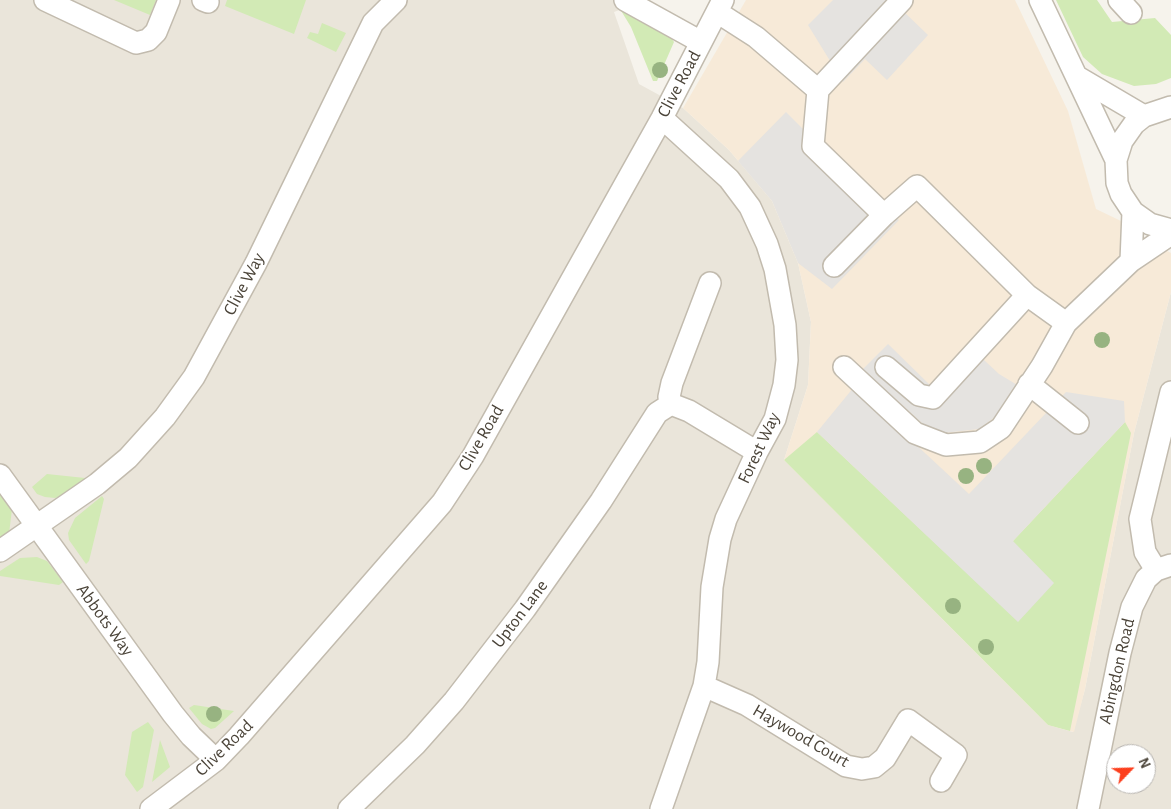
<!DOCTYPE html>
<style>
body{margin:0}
#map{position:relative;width:1171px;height:809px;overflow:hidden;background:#f6f3ec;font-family:"Alegreya Sans",sans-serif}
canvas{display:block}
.north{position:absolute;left:1106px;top:744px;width:50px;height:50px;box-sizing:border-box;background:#fff;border:1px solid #b7b4b0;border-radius:50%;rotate:66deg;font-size:14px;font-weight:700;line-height:20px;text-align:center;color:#4b4439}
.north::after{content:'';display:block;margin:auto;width:18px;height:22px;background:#fc3f1d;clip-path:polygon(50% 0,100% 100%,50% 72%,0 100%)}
</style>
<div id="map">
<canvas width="1171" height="809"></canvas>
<div class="north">N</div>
</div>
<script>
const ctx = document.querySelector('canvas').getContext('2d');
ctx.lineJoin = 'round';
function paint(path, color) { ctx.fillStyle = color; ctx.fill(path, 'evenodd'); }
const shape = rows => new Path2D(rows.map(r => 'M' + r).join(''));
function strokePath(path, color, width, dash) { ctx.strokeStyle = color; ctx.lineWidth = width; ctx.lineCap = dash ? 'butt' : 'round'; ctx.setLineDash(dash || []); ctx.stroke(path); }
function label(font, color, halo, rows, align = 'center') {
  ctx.font = font + ' "Alegreya Sans",sans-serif'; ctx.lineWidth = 4; ctx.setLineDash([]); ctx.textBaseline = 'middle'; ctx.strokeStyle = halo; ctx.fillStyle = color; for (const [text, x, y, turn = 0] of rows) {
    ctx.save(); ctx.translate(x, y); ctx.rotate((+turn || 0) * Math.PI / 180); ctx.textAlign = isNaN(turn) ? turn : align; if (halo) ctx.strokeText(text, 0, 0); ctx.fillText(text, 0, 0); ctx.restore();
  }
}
paint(shape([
 [0,0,646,0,614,12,639,84,683,108,729,150,772,201,798,263,811,322,808,385,784,460,1048,725,1073,732,1085,689,1134,433,1171,292,1171,809,0,809],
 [1116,754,1146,754,1146,784,1116,784]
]), '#eae5da');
paint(shape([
 [746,0,1015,0,1068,111,1096,209,1121,221,1142,238,1171,253,1171,292,1134,433,1085,689,1074,732,1048,725,784,460,808,385,811,322,798,263,772,201,729,150,683,108]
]), '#f7ead8');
paint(shape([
 [114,0,156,0,150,15],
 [227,0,306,0,294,34,225,6],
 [1056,0,1097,0,1112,22,1155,18,1171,35,1171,78,1156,84,1134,86,1102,74,1083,57],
 [620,9,666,30,674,42,657,81,653,81,631,27],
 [322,23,346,33,336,52,307,38,310,32,318,34],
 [1125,422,1131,433,1070,731,1048,725,784,460,817,432,1018,621,1013,541],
 [47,474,85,478,87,481,63,495,55,498,45,497,37,494,32,487],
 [0,493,12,509,9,534,0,541],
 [102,496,104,499,89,561,86,564,69,540,68,533,75,518],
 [37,557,47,561,63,582,59,585,0,576,0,571,20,558],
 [194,705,234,711,215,728,211,729,202,724,189,708],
 [148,722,154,730,143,787,137,792,125,775,132,732],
 [160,740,170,767,152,782]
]), '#d2eab5');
paint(shape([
 [833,0,913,0,903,11,928,35,887,80,865,59,843,82,808,25],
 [786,112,844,170,899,220,832,289,798,263,772,201,738,161],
 [888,344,932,387,970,347,999,374,1019,386,999,414,979,429,944,433,924,425,863,369],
 [854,387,969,494,1066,392,1124,401,1125,422,1013,541,1054,583,1018,622,817,432]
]), '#e5e3e0');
const minor = shape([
 [45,0,136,43,148,40,156,32,169,0],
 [203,0,208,2],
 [625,0,701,42],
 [1040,0,1116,160],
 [1119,0,1131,13],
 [717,12,756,37,818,90,902,0],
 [1076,76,1144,116],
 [818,90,813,146,884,215],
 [1171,107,1144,116,1134,124,1122,141,1116,160,1117,183,1121,194,1133,212,1150,224,1171,230],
 [1131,261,1133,212],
 [834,266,884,215,917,186,1027,295,1066,323],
 [844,367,915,433,946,445,980,442,1001,428,1042,366,1066,323,1131,261,1171,234],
 [886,367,919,395,933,398,1027,295],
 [1029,384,1078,423],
 [671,404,689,411,757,452],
 [0,475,173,714,191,736,216,760],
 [0,551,97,484,128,458,165,417,194,377,256,263,373,23,396,0],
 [1156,570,1145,552,1140,519,1171,392],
 [704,686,747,705,846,766,862,769,874,767,885,758,908,720,956,755,941,781],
 [151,809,216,760,239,736,442,503,473,456,662,118,723,0],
 [349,809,415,745,454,701,525,609,601,501,657,413,671,404,669,397,672,383,710,283],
 [661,809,704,686,708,662,712,587,720,539,726,519,757,452,775,419,784,385,787,360,785,325,775,269,767,244,750,207,729,179,662,118],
 [1088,809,1120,653,1132,607,1146,579,1156,570,1171,565]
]);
strokePath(minor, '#c2bbae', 24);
strokePath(minor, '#fff', 21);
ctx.fillStyle = '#97b381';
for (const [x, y] of [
 [660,70],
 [1102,340],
 [984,466],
 [966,476],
 [953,606],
 [986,647],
 [214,714]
]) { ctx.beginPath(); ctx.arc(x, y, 8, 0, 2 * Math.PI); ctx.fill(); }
label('18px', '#4b4439', '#fff', [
 ["Clive Road",679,84,-62],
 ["Clive Way",244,284,-62],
 ["Clive Road",481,438,-60],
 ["Forest Way",759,448,-65],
 ["Upton Lane",520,614,-53],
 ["Abbots Way",105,620,54],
 ["Abingdon Road",1117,671,-77],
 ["Haywood Court",801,736,30],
 ["Clive Road",224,748,-44]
]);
</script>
